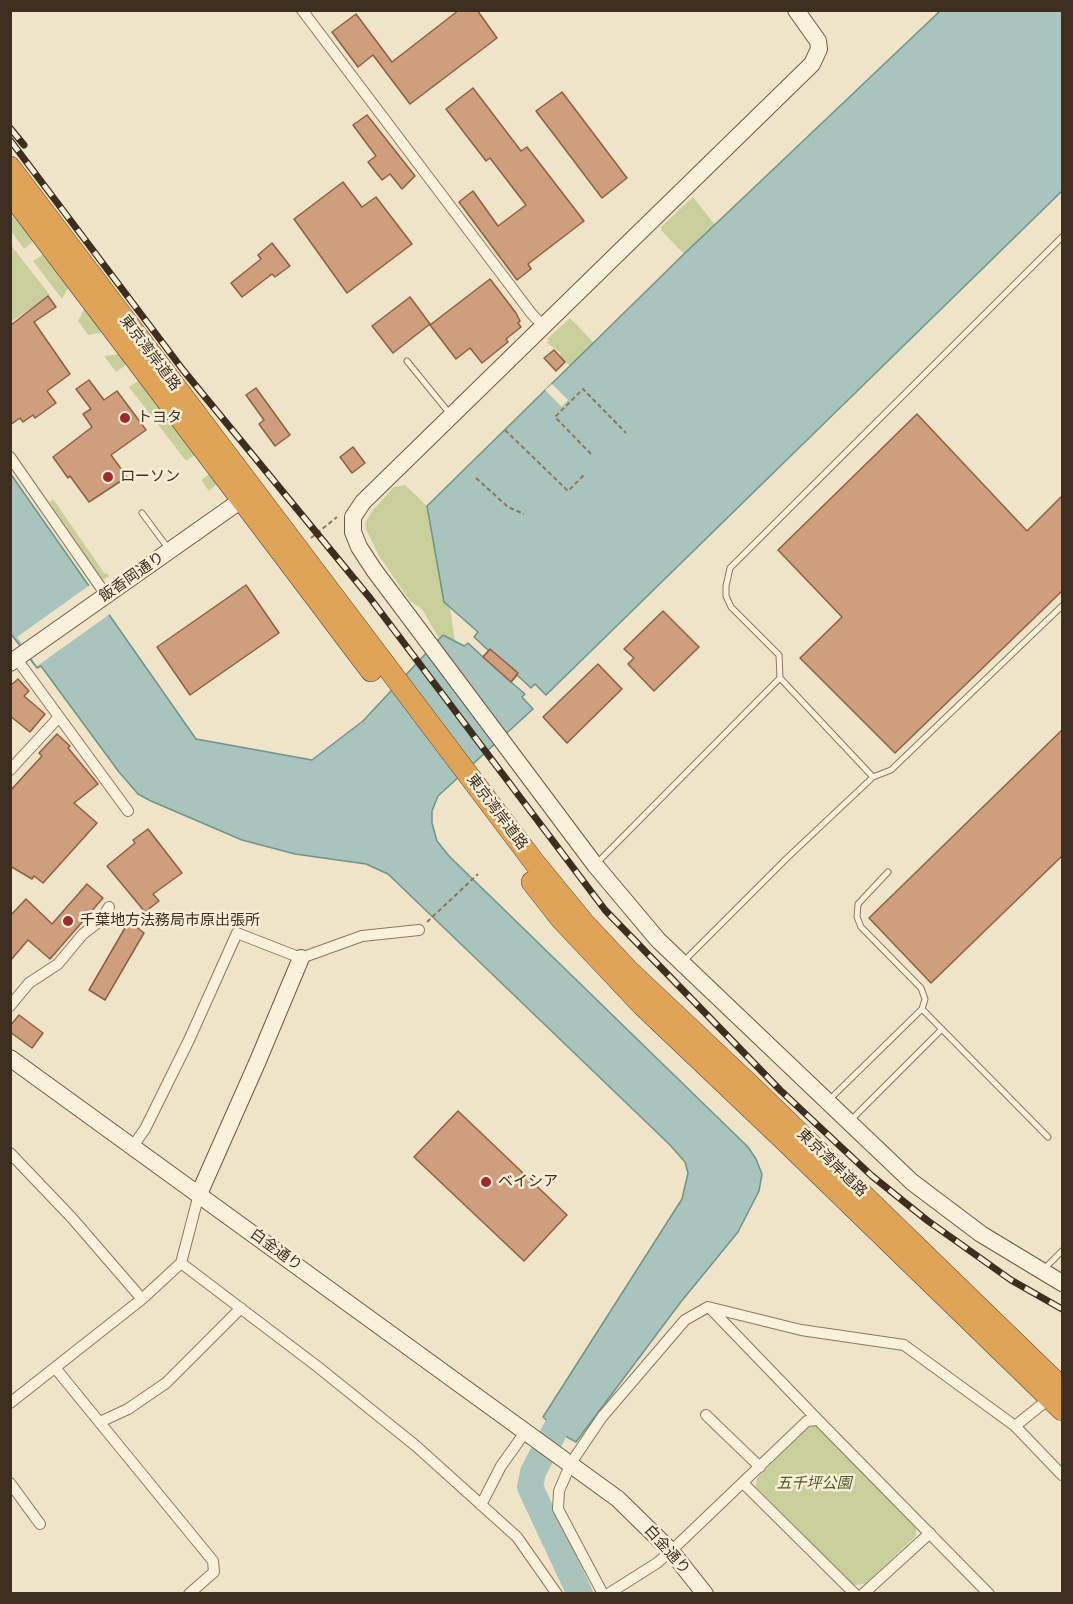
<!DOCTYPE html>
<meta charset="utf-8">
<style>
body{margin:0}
#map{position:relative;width:1073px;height:1604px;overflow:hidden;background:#f0e4c8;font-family:"IBM Plex Serif",serif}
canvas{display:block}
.frame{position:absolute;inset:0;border:12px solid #3d2e20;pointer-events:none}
</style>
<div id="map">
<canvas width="1073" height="1604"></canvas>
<div class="frame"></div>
</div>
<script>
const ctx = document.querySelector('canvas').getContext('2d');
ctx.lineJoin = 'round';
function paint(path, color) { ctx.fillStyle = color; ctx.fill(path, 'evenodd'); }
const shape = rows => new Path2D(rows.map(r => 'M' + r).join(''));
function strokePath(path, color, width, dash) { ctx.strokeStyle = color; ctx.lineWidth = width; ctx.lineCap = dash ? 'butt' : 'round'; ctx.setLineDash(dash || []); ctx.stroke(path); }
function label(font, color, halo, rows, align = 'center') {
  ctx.font = font + ' "IBM Plex Serif","Noto Sans JP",serif'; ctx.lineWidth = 5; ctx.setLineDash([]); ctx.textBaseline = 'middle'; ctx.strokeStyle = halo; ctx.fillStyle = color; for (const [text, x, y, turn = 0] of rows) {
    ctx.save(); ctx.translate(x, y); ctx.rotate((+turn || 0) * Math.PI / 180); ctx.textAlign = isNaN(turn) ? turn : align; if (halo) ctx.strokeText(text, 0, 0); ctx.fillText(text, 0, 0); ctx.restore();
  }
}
paint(shape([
 [693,197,715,225,684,254,661,230,661,227],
 [16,214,35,240,24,249,11,231,11,218],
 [10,244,50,295,11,322,10,322],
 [45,253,69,286,62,299,33,261],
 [85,307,104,332,88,335,78,321],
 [570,318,594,343,570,366,559,356,561,353,547,343,549,340,547,339],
 [120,354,128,363,116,372,104,356],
 [140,380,196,454,186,461,129,387],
 [211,473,218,483,209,491,201,480],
 [405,485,427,506,444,602,450,608,455,641,444,635,439,639,422,609,410,601,379,556,366,529,365,523,373,510,394,487],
 [53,499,105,574,107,573,109,576,104,579,102,580,49,502],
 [820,1426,916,1524,916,1536,865,1584,854,1585,756,1487,757,1478,809,1427]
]), '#c9cf9b');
const water = shape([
 [940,11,1062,11,1062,191,546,695,535,684,531,688,517,675,511,682,525,694,522,697,533,709,438,796,432,811,432,823,437,841,449,856,748,1147,756,1159,762,1174,759,1191,738,1232,680,1303,576,1442,560,1433,543,1417,682,1199,688,1173,685,1162,670,1145,388,874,366,864,295,854,242,840,151,801,138,794,119,772,41,666,37,668,11,634,10,473,196,739,312,760,363,721,443,635,464,646,468,643,483,657,489,651,474,637,478,632,444,602,427,506,684,254,940,11]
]);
paint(water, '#a9c4bc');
strokePath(water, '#6f938a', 1.5);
paint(shape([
 [552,384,568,400,562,407,545,390],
 [90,585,110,614,37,666,17,637]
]), '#f0e4c8');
strokePath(shape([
 [560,1421,533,1472,530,1487,580,1594]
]), '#a9c4bc', 26);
const building = shape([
 [459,10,477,10,497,38,410,104,373,55,358,67,332,32,356,14,392,62,459,10],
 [473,88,521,151,527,147,584,221,528,264,531,269,517,280,459,202,473,191,498,226,526,205,490,158,486,161,446,109,473,88],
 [562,92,627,178,602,198,536,111,562,92],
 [367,115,415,176,402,189,390,174,382,180,368,162,376,156,353,125,367,115],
 [343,182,362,207,376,197,412,244,347,293,294,219,343,182],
 [272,243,290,266,275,277,272,274,242,297,231,283,261,259,258,255,272,243],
 [490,279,516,313,520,321,518,323,521,327,506,339,508,342,482,363,470,348,456,359,430,325,490,279],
 [48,296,56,307,34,322,70,374,47,391,56,403,35,418,33,415,23,422,20,418,10,425,11,325,48,296],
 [410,297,430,324,393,353,372,326,410,297],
 [554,350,565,362,556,371,544,358,554,350],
 [89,380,104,400,117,391,146,430,111,455,127,477,89,502,70,476,68,478,53,457,92,427,83,414,91,409,76,389,89,380],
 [256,388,290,435,275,446,259,424,264,420,246,395,256,388],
 [917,414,1027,531,1062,496,1062,591,895,753,800,658,842,617,778,550,917,414],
 [353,447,365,463,352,473,340,457,353,447],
 [246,585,279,633,190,695,157,647,246,585],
 [663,611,699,647,654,691,628,664,634,658,624,649,663,611],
 [490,649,518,673,511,682,483,657,490,649],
 [598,664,622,689,567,743,543,717,598,664],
 [18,679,29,691,24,696,45,714,30,732,10,716,10,686,18,679],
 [1062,730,1062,856,931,983,869,918,1062,730],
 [57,734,70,746,68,748,98,784,74,803,97,823,43,883,34,876,32,879,10,866,10,791,42,756,39,753,57,734],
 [148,829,182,873,153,894,159,901,145,912,107,866,135,843,133,840,148,829],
 [87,884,103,898,50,959,28,940,10,961,10,916,26,899,52,924,87,884],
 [129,921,144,933,105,1000,89,990,129,921],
 [19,1015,43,1033,32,1048,10,1032,10,1026,19,1015],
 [458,1111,567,1215,524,1261,414,1157,458,1111]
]);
paint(building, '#cf9f7d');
strokePath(building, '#8d5f41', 1.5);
const lane = shape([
 [407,361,450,414],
 [142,513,168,548],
 [873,777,780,678,779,655,731,607,726,596,726,586,730,568,1062,237],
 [596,864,780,678],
 [888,872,858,904,857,917,861,927,921,988,925,999,922,1009,1048,1137],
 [683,962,787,858,873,777,891,770,1062,606],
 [829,1100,922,1009],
 [850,1121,942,1029],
 [1044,1269,1062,1251]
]);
const street = shape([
 [302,10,531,313,543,326],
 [10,457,106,595],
 [16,658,128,811],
 [10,770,59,717],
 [10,1006,29,983,58,964,83,934,100,921,109,907],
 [133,1146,145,1129,189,1040,237,933,301,958,362,936,419,930],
 [10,1153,72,1218,142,1299],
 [181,1263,318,1367,416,1446,517,1537,557,1594],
 [710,1308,818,1420],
 [56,1369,213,1561,214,1572,189,1594],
 [10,1403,142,1299,181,1263,199,1194],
 [706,1415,760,1467],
 [100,1422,128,1409,166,1383,241,1308],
 [1015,1426,1050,1398],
 [10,1483,40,1524],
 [743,1483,855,1594],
 [481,1505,501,1466,526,1431],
 [603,1594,558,1509,559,1491,571,1463,602,1417,685,1320,708,1307,801,1330,904,1345,1015,1426,1062,1475],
 [608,1594,657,1563,671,1551,807,1421,818,1420,989,1594],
 [863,1594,930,1533]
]);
const secondary = shape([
 [796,10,818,41,819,49,812,64,363,502,353,517,353,532,359,547,374,570,398,602,595,865,658,940,912,1182,981,1234,1062,1283],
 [10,663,250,494],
 [10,1058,618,1499,671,1551,705,1594],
 [199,1194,257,1063,301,958]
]);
const highway = shape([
 [10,167,534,862,584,923,629,971,751,1086,1062,1388],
 [10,193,371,671],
 [532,882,561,919,642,1005,786,1142,1062,1410]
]);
strokePath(lane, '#8d765c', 7);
strokePath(street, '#8d765c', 12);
strokePath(secondary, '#6f573f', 18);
strokePath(highway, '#5b4430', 22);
strokePath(shape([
 [505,430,568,491,584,475],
 [591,454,555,417,583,389,626,433],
 [476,478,508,507,524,514],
 [311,538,337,517],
 [427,922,478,874]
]), '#8d765c', 2, [4.5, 3]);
strokePath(lane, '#faf1dc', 5);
strokePath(street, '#faf1dc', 10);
strokePath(secondary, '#faf1dc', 16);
strokePath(highway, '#e0a458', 21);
const rail = shape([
 [10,128,24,145],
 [10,140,183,370,370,598,605,910,780,1090,872,1176,928,1221,1011,1280,1062,1309]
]);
strokePath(rail, '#3d2e20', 7);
strokePath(rail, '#f7eed8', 4.5, [14]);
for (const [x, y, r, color] of [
 [125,418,6,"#9e2a2b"],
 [108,477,6,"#9e2a2b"],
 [68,921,6,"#9e2a2b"],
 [486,1182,6,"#9e2a2b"]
]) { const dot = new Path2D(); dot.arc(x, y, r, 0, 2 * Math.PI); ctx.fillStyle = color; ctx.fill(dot); strokePath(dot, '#f7eed8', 2); }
label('15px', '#3d2e20', '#f7eed8', [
 ["東京湾岸道路",150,353,53],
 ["飯香岡通り",132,577,-35],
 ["東京湾岸道路",497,812,53],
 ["東京湾岸道路",832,1163,44],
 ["白金通り",276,1250,36],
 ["白金通り",667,1550,48]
]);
label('15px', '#3d2e20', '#f7eed8', [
 ["トヨタ",137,418],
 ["ローソン",120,477],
 ["千葉地方法務局市原出張所",80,921],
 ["ベイシア",498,1182]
], 'left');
label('italic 15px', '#4d5a26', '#f7eed8', [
 ["五千坪公園",814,1484]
]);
</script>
